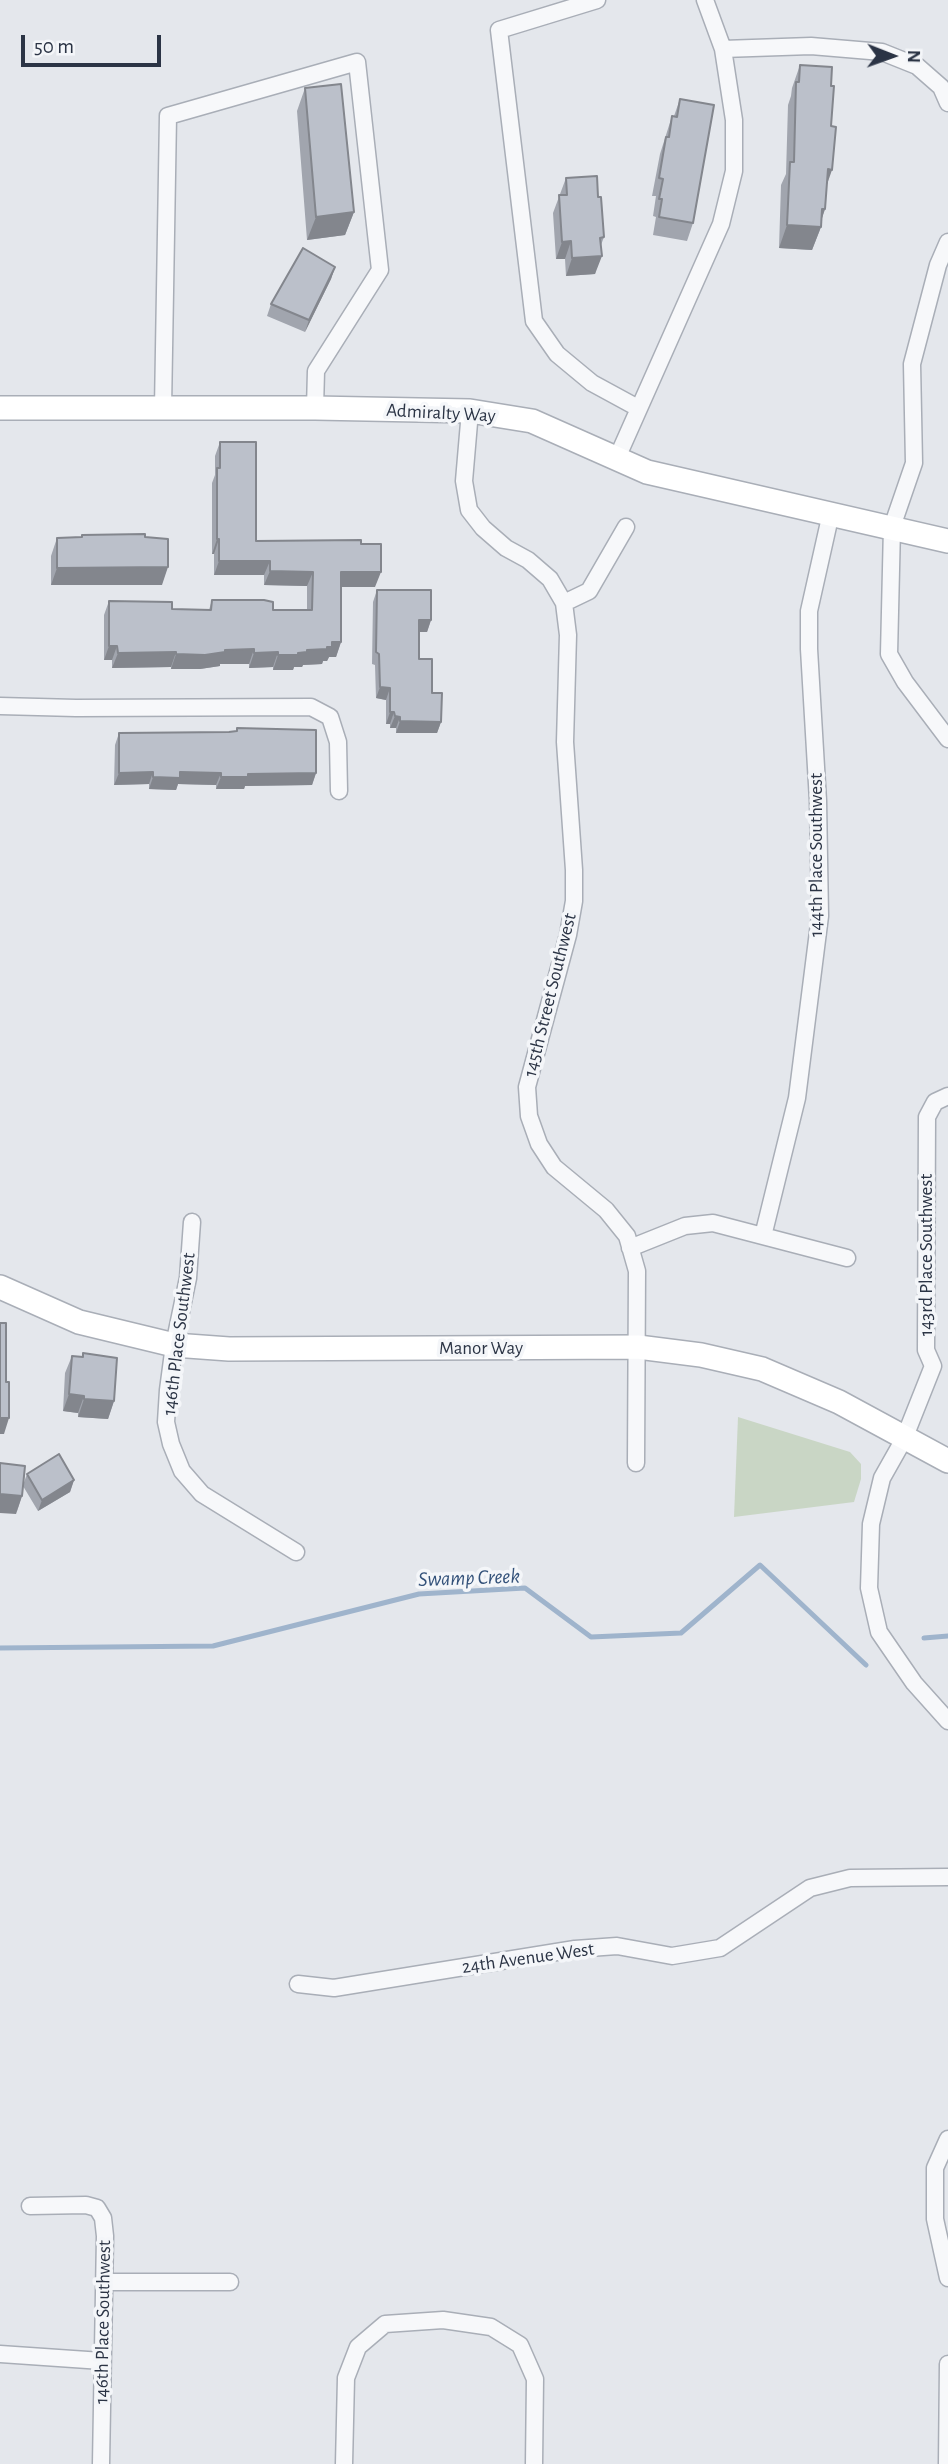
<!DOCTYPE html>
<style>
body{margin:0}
#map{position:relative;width:948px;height:2464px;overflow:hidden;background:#e4e7ec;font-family:"Alegreya Sans",sans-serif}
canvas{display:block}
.north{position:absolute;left:857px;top:21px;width:70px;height:70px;-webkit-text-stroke:5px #f4f6f9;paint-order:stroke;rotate:91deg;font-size:19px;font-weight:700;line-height:28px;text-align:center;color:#2b3445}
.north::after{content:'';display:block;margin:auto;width:24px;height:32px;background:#2b3445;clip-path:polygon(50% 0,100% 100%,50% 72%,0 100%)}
.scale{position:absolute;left:21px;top:35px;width:140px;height:32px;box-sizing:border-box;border:4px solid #2b3445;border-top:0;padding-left:9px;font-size:21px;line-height:24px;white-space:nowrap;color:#2b3445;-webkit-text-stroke:5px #f4f6f9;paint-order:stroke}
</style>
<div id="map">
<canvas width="948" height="2464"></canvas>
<div class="north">N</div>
<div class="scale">50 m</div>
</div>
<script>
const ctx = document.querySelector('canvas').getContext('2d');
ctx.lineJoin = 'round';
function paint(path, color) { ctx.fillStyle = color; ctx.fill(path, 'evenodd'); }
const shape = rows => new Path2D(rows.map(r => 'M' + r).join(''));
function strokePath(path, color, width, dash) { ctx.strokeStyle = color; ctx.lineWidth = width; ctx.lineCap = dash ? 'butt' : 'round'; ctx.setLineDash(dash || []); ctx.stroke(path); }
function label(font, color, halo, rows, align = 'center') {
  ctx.font = font + ' "Alegreya Sans",sans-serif'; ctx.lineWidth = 7; ctx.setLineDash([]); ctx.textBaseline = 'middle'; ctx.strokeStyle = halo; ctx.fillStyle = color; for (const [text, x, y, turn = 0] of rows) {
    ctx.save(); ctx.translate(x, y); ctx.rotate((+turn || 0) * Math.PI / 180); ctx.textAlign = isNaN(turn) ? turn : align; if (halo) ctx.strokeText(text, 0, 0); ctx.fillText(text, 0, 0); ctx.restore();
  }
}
paint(shape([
 [738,1417,850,1452,861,1464,861,1479,854,1502,734,1517]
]), '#c9d6c5');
strokePath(shape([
 [924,1638,948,1636],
 [0,1648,213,1646,419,1594,525,1588,591,1637,681,1633,760,1565,866,1665]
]), '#9fb4cc', 5);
const street = shape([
 [597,0,499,30,534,321,557,354,592,383,638,408],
 [723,49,811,46,882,52,917,66,941,87,948,103],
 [948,242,938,265,912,364,914,463,892,527,889,654,905,682,948,739],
 [163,408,168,116,357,62,380,270,316,371,315,408],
 [470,411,464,481,469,510,483,528,506,548,528,560,550,579,564,603,568,635,565,742,574,870,574,901,568,935,527,1087,529,1116,539,1144,554,1167,606,1210,627,1236,637,1271,636,1463],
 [617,458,721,224,734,171,734,120,723,49,705,0],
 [564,603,589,591,626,527],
 [0,706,76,708,311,707,330,717,338,742,339,791],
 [948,1096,935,1102,927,1117,926,1350,933,1366,904,1439,882,1478,871,1524,869,1588,879,1632,914,1683,948,1721],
 [192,1222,188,1278,174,1345,168,1390,166,1422,171,1444,182,1471,202,1494,296,1552],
 [763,1236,797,1098,820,916,818,801,809,649,809,611,831,513],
 [630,1248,685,1226,713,1223,847,1258],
 [298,1984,334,1988,575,1949,617,1946,672,1956,720,1948,810,1888,850,1878,948,1877],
 [948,2139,935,2168,935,2219,948,2278],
 [30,2206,86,2205,97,2208,103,2218,105,2236,101,2464],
 [104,2282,230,2282],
 [0,2354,102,2361],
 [344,2464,346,2378,358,2347,385,2324,443,2320,491,2327,520,2345,535,2379,534,2464],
 [947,2464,948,2364]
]);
const secondary = shape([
 [0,408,315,408,470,411,532,421,647,472,948,541],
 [0,1287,79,1322,174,1345,229,1349,638,1347,701,1355,762,1369,839,1402,948,1461]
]);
strokePath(street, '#a9aeb7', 19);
strokePath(secondary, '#a9aeb7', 26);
strokePath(street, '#f7f8fa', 16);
strokePath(secondary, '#fff', 23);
paint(shape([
 [800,65,827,183,825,209,821,221,821,227,812,250,779,248,781,185,786,174,788,105,791,96,792,88],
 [305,88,354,212,345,235,307,240,297,111],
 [680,99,693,223,687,241,653,235,656,217,653,216,656,196,652,196,660,154,672,116,674,116],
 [566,178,598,197,604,237,601,245,595,274,566,276,565,259,556,259,553,213],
 [335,267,331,279,305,332,267,316,271,304],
 [220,442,256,541,361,544,375,587,341,587,341,642,336,657,329,657,327,661,323,661,322,664,303,665,302,667,294,667,293,670,273,670,273,667,249,668,249,664,220,664,220,666,200,669,171,669,171,667,112,668,112,660,104,660,104,615,109,601,172,609,209,610,212,600,273,610,307,610,307,586,264,585,264,575,214,575,214,554,212,554,212,483,215,475,215,456],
 [82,535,145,537,162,585,51,585,51,556,57,538,82,537],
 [377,590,431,620,427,632,419,632,419,659,432,693,441,722,437,733,396,733,396,728,390,728,390,724,386,724,386,700,376,698,375,665,372,664,373,602],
 [237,728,316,773,312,785,245,786,244,789,216,789,216,785,178,784,176,790,149,789,149,784,114,785,115,745,119,733,229,732,236,731],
 [83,1353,114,1401,108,1419,78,1417,78,1413,63,1411,65,1373,72,1356,82,1356],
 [27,1474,74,1480,70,1492,38,1511,23,1486,22,1496,16,1514,23,1485]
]), '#a1a5ae');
paint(shape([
 [828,169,832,170,824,193],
 [822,209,825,209,819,227,821,227,812,250,779,248,787,225],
 [354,212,345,235,307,240,316,217],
 [571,241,565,259,556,259,562,242],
 [602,256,595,274,566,276,572,258],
 [335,267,331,279,305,332,309,320],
 [217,539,219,539,214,554,212,554],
 [219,561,270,561,264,575,214,575],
 [168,567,162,585,51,585,57,568],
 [270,571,313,572,307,586,264,585],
 [341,572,381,572,375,587,336,587],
 [419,620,431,620,427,632,415,632],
 [332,642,341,642,336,657,329,657,327,661,323,661,322,664,303,665,302,667,294,667,293,670,273,670,278,655,327,647],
 [109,646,117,646,112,660,104,660],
 [254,649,249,664,220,664,220,666,200,669,171,669,176,654,225,650],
 [176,652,171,667,112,668,118,653],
 [278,652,273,667,249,668,254,653],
 [380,687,390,688,386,700,376,698],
 [390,712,394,712,390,724,386,724],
 [395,716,400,717,396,728,390,728],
 [400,721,441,722,437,733,396,733],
 [153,772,149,784,114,785,119,773],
 [180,772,221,773,216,785,178,784,176,790,149,789,153,777],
 [316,773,312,785,245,786,244,789,216,789,221,777,248,774],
 [69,1394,84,1396,78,1413,63,1411],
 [84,1399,114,1401,108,1419,78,1417],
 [0,1418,9,1418,4,1434,0,1434],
 [74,1480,70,1492,38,1511,42,1500],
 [0,1494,22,1496,16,1514,0,1513]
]), '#83868d');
const building = shape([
 [800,65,832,67,831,86,834,86,831,126,836,127,832,170,828,169,825,209,822,209,821,227,787,225,790,162,794,162,796,82,799,82,800,65],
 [341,84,354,212,316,217,305,88,341,84],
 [680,99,714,105,693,223,659,217,662,199,659,199,663,179,659,178,666,137,669,137,672,116,677,117,680,99],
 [597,176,598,197,601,197,604,237,600,238,602,256,572,258,571,241,562,242,559,195,567,195,566,178,597,176],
 [303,248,335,267,309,320,271,304,303,248],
 [220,442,256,442,256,541,361,540,361,544,381,544,381,572,341,572,341,642,332,642,332,647,327,647,327,649,307,650,307,652,298,653,298,655,278,655,278,652,254,653,254,649,225,650,225,652,205,655,176,654,176,652,118,653,117,646,109,646,109,601,172,602,172,609,211,610,212,600,264,600,273,602,273,610,312,610,313,572,270,571,270,561,219,561,219,539,217,539,217,468,220,468,220,442],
 [145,534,145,537,168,539,168,567,57,568,57,538,82,537,82,535,145,534],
 [377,590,431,590,431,620,419,620,419,659,432,659,432,693,442,693,441,722,400,721,400,717,395,716,394,712,390,712,390,688,380,687,379,654,376,652,377,590],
 [237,728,316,730,316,773,248,774,248,777,221,777,221,773,180,772,180,778,153,777,153,772,119,773,119,733,229,732,237,731,237,728],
 [0,1323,6,1323,6,1382,9,1382,9,1418,0,1418,0,1323],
 [83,1353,117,1358,114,1401,84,1399,84,1396,69,1394,72,1356,83,1357,83,1353],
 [59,1454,74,1480,42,1500,27,1474,59,1454],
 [0,1463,25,1466,22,1496,0,1494,0,1463]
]);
paint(building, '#bbc0ca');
strokePath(building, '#83868d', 2);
label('19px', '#2b3445', '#f4f6f9', [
 ["Admiralty Way",441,413,3],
 ["144th Place Southwest",816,855,-90],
 ["145th Street Southwest",550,995,-76],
 ["143rd Place Southwest",926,1255,-90],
 ["146th Place Southwest",179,1334,-83],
 ["Manor Way",481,1348],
 ["24th Avenue West",528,1958,-8],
 ["146th Place Southwest",103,2322,-89]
]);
label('italic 21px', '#34527a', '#f4f6f9', [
 ["Swamp Creek",469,1578,-2]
]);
</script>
